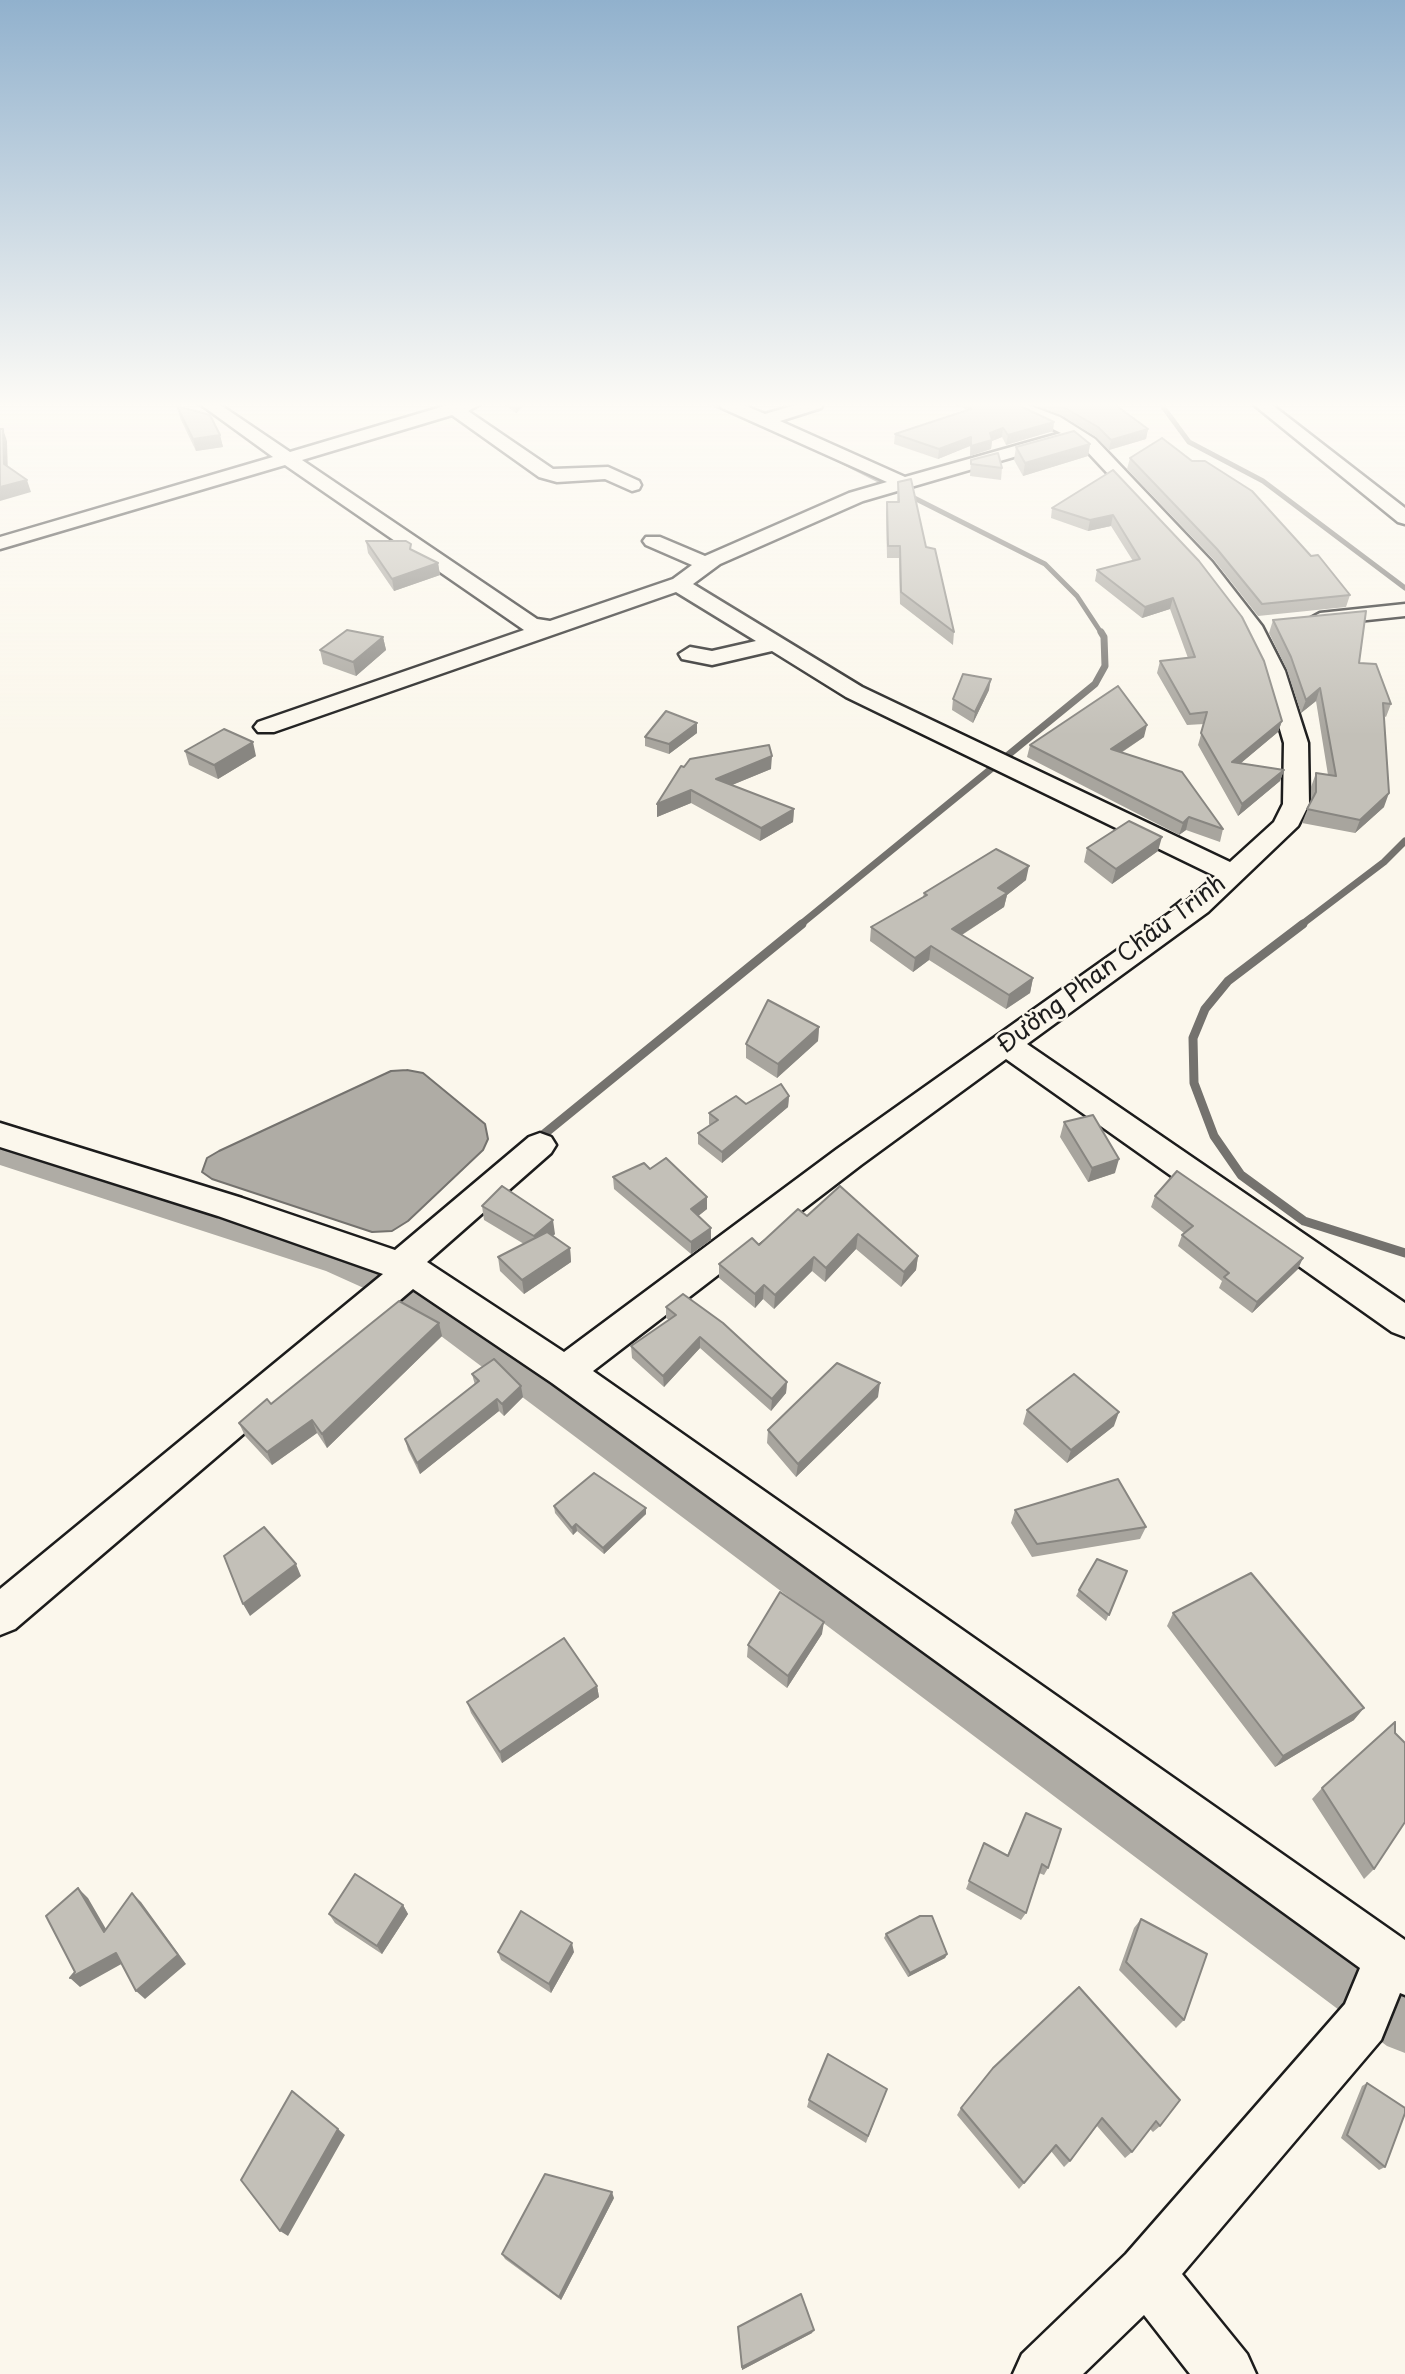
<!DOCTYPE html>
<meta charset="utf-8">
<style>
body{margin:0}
canvas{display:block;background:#fbf7ec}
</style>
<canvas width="1405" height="2374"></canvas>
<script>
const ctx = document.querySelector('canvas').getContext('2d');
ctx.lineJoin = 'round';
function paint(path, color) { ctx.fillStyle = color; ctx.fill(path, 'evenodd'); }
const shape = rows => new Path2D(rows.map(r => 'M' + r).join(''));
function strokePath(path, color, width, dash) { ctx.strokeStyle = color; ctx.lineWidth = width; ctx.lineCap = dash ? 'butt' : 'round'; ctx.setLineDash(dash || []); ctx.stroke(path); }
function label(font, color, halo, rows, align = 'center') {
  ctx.font = font + ' "Playpen Sans",sans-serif'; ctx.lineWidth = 5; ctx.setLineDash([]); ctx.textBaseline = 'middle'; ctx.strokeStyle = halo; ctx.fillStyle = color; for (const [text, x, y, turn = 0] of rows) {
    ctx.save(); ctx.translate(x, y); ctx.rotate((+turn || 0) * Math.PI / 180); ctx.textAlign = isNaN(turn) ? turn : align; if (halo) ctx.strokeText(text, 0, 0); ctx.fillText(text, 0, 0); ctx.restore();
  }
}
const water = shape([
 [407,1070,423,1073,485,1124,488,1139,483,1150,408,1221,392,1231,372,1232,212,1179,202,1172,207,1158,219,1151,391,1071,407,1070]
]);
paint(water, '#afaca5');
strokePath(water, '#74726e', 2);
strokePath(shape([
 [713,404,732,412],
 [1161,404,1189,442,1263,481,1405,588],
 [841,461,1045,564,1077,596,1102,634]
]), '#74726e', 5);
strokePath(shape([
 [800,925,1095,684,1105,666,1104,637,1101,632],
 [1301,925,1384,862,1405,841]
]), '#74726e', 7);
strokePath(shape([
 [1303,924,1228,981,1205,1009,1193,1038,1194,1083,1214,1136,1241,1175,1304,1221,1405,1253],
 [533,1143,802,924],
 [370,1275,380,1267]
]), '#74726e', 9);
paint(shape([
 [0,1141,350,1251,423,1283,1405,1997,1405,2053,1387,2046,397,1303,326,1271,0,1165,0,1141]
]), '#afaca5');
const street = shape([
 [200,404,219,404,290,452,448,405,480,404,468,411,553,469,608,467,639,481,641,485,639,489,632,491,605,479,557,482,539,477,452,415,302,460,537,619,550,621,673,579,692,565,646,545,643,541,646,537,660,537,705,556,849,493,887,482,722,408,720,404,741,404,765,414,799,404,823,404,821,408,780,421,905,477,1061,433,1002,404,1025,404,1060,417,1095,439,1212,562,1262,626,1285,671,1308,743,1309,804,1298,826,1208,912,1027,1044,1405,1303,1405,1337,1392,1332,1006,1059,861,1165,593,1371,1405,1940,1405,1995,1400,1993,1381,2040,1182,2274,1247,2354,1256,2374,1190,2374,1144,2315,1083,2374,1013,2374,1022,2354,1126,2254,1345,2004,1360,1968,552,1383,413,1289,15,1629,0,1635,0,1589,383,1274,218,1216,0,1147,0,1123,242,1198,395,1250,529,1137,540,1133,551,1137,556,1145,551,1153,427,1262,564,1352,837,1149,1188,900,1215,876,846,697,772,651,712,665,682,659,679,654,690,647,712,651,756,641,676,592,274,732,258,732,254,727,258,722,524,630,285,465,0,549,0,537,273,457,200,404],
 [1067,437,1083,447,1198,570,1241,627,1263,671,1284,743,1283,804,1274,822,1230,862,862,687,693,584,720,564,863,501,1065,442,1067,437],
 [1253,404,1271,404,1405,508,1405,524,1398,522,1253,404],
 [1405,604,1405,616,1320,625,1309,619,1320,613,1405,604]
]);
strokePath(street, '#1c1c1c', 5);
paint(street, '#fbf7ec');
paint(shape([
 [504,404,525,404,516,413],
 [954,404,1016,404,1053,431,1006,445,1002,437,992,441,991,449,970,456,970,446,938,459,894,444,895,434,968,410],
 [1031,404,1114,404,1148,429,1146,439,1109,450,1096,437,1061,415],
 [177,406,220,435,223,447,196,451,180,418],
 [1090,444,1088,456,1023,476,1014,460,1016,447],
 [1130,458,1311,556,1350,595,1346,607,1258,616,1214,560,1127,469],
 [971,460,1002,468,1001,480,970,476],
 [1113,470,1282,721,1278,732,1241,763,1284,770,1280,781,1238,816,1198,745,1204,724,1187,725,1157,673,1160,661,1188,658,1170,609,1142,618,1095,581,1097,570,1133,561,1111,526,1088,531,1051,518,1052,508],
 [898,482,926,547,954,632,953,645,900,604,899,558,887,558,886,513,887,502,897,502],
 [366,541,411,550,438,563,440,575,394,591,368,553],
 [1273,620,1359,663,1391,704,1386,717,1384,716,1384,807,1355,833,1302,823,1311,801,1311,787,1316,773,1328,775,1316,701,1301,713,1287,670,1269,633],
 [383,637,386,650,356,676,323,664,320,650],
 [989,690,973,723,952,710,953,699],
 [697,733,669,754,645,746,645,737],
 [1144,737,1121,753,1223,829,1220,842,1186,830,1179,835,1027,757,1030,745],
 [185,751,256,756,218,779,189,765],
 [684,767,771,769,732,785,794,809,793,822,760,841,691,803,657,817,657,804],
 [1087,848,1158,851,1112,884,1084,862],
 [1026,880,1007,895,1004,907,962,935,1033,978,1030,993,1006,1009,929,960,913,972,870,941,871,927,923,897,924,893],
 [819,1027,818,1041,777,1078,746,1058,746,1044],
 [789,1096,788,1107,722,1163,698,1144,698,1133,710,1125,709,1124,709,1113],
 [1064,1122,1115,1173,1088,1182,1060,1137],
 [650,1169,707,1197,707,1209,698,1216,711,1228,711,1240,691,1254,614,1189,613,1177],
 [1155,1196,1298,1269,1252,1313,1219,1288,1222,1281,1178,1246,1182,1235,1184,1233,1151,1207],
 [482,1206,555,1234,553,1236,570,1248,571,1262,524,1294,500,1271,498,1257,524,1244,484,1220],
 [807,1216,918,1256,916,1270,901,1287,856,1249,825,1282,812,1271,774,1309,763,1299,755,1308,719,1278,719,1264,759,1245],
 [666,1307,787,1382,786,1393,771,1411,700,1348,664,1387,632,1358,631,1346,669,1320,666,1318],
 [439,1323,442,1336,327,1448,317,1433,272,1465,245,1436,239,1423,271,1404],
 [472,1374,523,1397,504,1416,499,1411,420,1474,408,1450,405,1439,475,1385],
 [878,1397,796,1477,767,1443,768,1430],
 [1027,1410,1114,1426,1067,1463,1023,1424],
 [554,1506,646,1508,646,1514,604,1554,577,1531,573,1535,555,1513],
 [1015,1510,1146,1527,1140,1539,1032,1557,1011,1523],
 [1127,1571,1106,1621,1076,1596,1079,1590],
 [1173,1613,1354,1720,1275,1767,1167,1626],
 [822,1634,787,1688,747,1657,748,1645],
 [597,1686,599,1697,502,1763,471,1713,467,1702],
 [1322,1788,1374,1869,1364,1879,1312,1799],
 [1026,1813,1048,1868,1044,1875,1039,1873,1026,1913,1021,1920,966,1889,984,1843,1007,1856],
 [403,1905,408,1914,382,1954,335,1923,329,1914],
 [1141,1919,1184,2020,1176,2028,1119,1970,1134,1928],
 [886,1934,947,1954,945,1958,908,1977,884,1938],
 [498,1952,574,1952,551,1993,501,1960],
 [1079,1987,1160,2126,1153,2132,1150,2129,1132,2152,1125,2158,1097,2126,1070,2161,1064,2167,1051,2151,1019,2189,957,2115,961,2108],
 [1367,2083,1385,2167,1379,2170,1341,2138,1362,2086],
 [887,2089,866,2143,807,2107,809,2100],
 [614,2198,561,2300,505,2259,502,2254],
 [738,2327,812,2333,742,2370,738,2331]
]), '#a8a59e');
paint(shape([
 [515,404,525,404,516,413],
 [1054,422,1053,431,1006,445,1008,435],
 [1003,428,1002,437,992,441,991,449,970,456,971,446,990,433],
 [3,429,7,441,8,476,4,464],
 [1148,429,1146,439,1109,450,1111,440],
 [220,435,223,447,196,451,193,439],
 [971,437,970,446,938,459,939,449],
 [1090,444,1088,456,1023,476,1025,463],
 [27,480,31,492,0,501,0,487],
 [1113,515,1111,526,1088,531,1090,520],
 [438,563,440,575,394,591,392,579],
 [1173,598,1170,609,1142,618,1145,607],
 [383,637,386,650,356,676,353,662],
 [991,679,989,690,973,723,975,712],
 [1320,688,1316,701,1301,713,1306,700],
 [1282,721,1278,732,1229,773,1232,762],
 [697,723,697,733,669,754,669,744],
 [1147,725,1144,737,1108,761,1111,749],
 [253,742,256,756,218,779,214,765],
 [772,756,771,769,715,792,716,779],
 [1284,770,1280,781,1238,816,1242,804],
 [691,790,691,803,657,817,657,804],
 [1389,793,1384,807,1355,833,1360,820],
 [794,809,793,822,760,841,761,828],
 [1189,817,1186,830,1179,835,1183,823],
 [1162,837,1158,851,1112,884,1116,869],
 [1029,866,1026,880,1007,895,1004,907,949,943,952,929,998,888],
 [931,946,929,960,913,972,915,958],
 [1033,978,1030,993,1006,1009,1009,995],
 [819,1027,818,1041,777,1078,778,1064],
 [789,1096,788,1107,722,1163,722,1152],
 [1119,1159,1115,1173,1088,1182,1092,1168],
 [707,1197,707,1209,692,1221,691,1209],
 [553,1220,555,1234,536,1251,534,1236],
 [711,1228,711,1240,691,1254,691,1242],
 [858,1234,856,1249,825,1282,826,1268],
 [570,1248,571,1262,524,1294,522,1280],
 [918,1256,916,1270,901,1287,904,1272],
 [814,1257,812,1271,774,1309,775,1295],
 [1303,1258,1298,1269,1252,1313,1257,1302],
 [764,1285,763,1299,755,1308,755,1294],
 [439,1323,442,1336,327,1448,322,1434],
 [700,1337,700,1348,664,1387,663,1376],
 [787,1382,786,1393,771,1411,772,1399],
 [880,1383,878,1397,796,1477,798,1464],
 [521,1386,523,1397,504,1416,502,1404],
 [497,1399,499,1411,420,1474,417,1463],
 [1119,1412,1114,1426,1067,1463,1071,1450],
 [312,1420,317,1433,272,1465,267,1452],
 [646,1508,646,1514,604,1554,603,1548],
 [576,1524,577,1531,573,1535,572,1528],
 [296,1564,301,1576,250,1616,243,1604],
 [824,1622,822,1634,787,1688,788,1676],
 [597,1686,599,1697,502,1763,500,1752],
 [1364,1708,1354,1720,1275,1767,1283,1756],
 [78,1888,88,1898,113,1941,104,1932],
 [132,1893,141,1902,186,1964,145,1999,136,1991],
 [403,1905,408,1914,382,1954,377,1946],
 [572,1943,574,1952,551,1993,549,1984],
 [116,1953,125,1962,80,1987,70,1978],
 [947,1954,945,1958,908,1977,910,1973],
 [338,2129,345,2135,288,2236,280,2231],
 [612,2192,614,2198,561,2300,559,2297],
 [814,2330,812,2333,742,2370,742,2367]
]), '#888681');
const building = shape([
 [971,404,1016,404,1054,422,1008,435,1003,428,990,433,992,440,971,446,971,437,939,449,895,434,971,409,971,404],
 [1058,404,1114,404,1148,429,1111,440,1098,427,1058,404],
 [177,406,210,415,220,435,193,439,177,406],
 [0,429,3,429,4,464,27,480,0,487,0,429],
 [1074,431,1090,444,1025,463,1016,447,1074,431],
 [1162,438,1192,461,1205,461,1252,491,1311,556,1318,555,1350,595,1262,604,1217,549,1130,458,1162,438],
 [998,453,1002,468,971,464,971,460,998,453],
 [1113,470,1199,561,1242,617,1264,661,1282,721,1232,762,1284,770,1242,804,1201,733,1207,712,1190,714,1160,661,1195,657,1173,598,1145,607,1097,570,1140,559,1113,515,1090,520,1052,508,1113,470],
 [911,479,926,547,935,549,954,632,901,592,900,546,888,546,887,502,899,502,898,482,911,479],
 [366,541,406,541,411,544,410,549,438,563,392,579,366,541],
 [1366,611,1359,663,1376,664,1391,704,1383,703,1389,793,1360,820,1307,809,1316,792,1316,773,1336,776,1320,688,1306,700,1291,657,1273,620,1366,611],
 [347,630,383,637,353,662,320,650,347,630],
 [963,674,991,679,975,712,953,699,963,674],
 [1118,686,1147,725,1111,749,1182,772,1223,829,1189,817,1183,823,1030,745,1118,686],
 [666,711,697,723,669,744,645,737,666,711],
 [224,729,253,742,214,765,185,751,224,729],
 [769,745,772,756,716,779,794,809,761,828,691,790,657,804,681,766,684,767,690,759,769,745],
 [1129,821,1162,837,1116,869,1087,848,1129,821],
 [996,849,1029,866,998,888,1007,893,952,929,1033,978,1009,995,931,946,915,958,871,927,927,895,924,893,996,849],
 [768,1000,819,1027,778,1064,746,1044,768,1000],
 [781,1084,789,1096,722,1152,698,1133,718,1120,709,1113,736,1096,746,1104,781,1084],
 [1093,1115,1119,1159,1092,1168,1064,1122,1093,1115],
 [666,1158,707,1197,691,1209,711,1228,691,1242,613,1177,644,1163,650,1169,666,1158],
 [1177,1171,1303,1258,1257,1302,1224,1277,1229,1273,1182,1235,1193,1226,1155,1196,1177,1171],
 [502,1186,553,1220,534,1236,482,1206,502,1186],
 [840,1186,918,1256,904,1272,858,1234,826,1268,814,1257,775,1295,764,1285,755,1294,719,1264,752,1238,759,1245,798,1209,807,1216,840,1186],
 [547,1232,570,1248,522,1280,498,1257,547,1232],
 [683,1294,723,1323,787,1382,772,1399,700,1337,663,1376,631,1346,676,1315,666,1307,683,1294],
 [399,1301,439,1323,322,1434,312,1420,267,1452,239,1423,267,1399,271,1404,399,1301],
 [494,1359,521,1386,502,1404,497,1399,417,1463,405,1439,479,1381,472,1374,494,1359],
 [837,1363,880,1383,798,1464,768,1430,837,1363],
 [1074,1374,1119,1412,1071,1450,1027,1410,1074,1374],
 [594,1473,646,1508,603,1548,576,1524,572,1528,554,1506,594,1473],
 [1118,1479,1146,1527,1037,1544,1015,1510,1118,1479],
 [264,1527,296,1564,243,1604,224,1556,264,1527],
 [1097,1559,1127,1571,1109,1615,1079,1590,1097,1559],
 [1251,1573,1364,1708,1283,1756,1173,1613,1251,1573],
 [780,1592,824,1622,788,1676,748,1645,780,1592],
 [564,1638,597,1686,500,1752,467,1702,564,1638],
 [1395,1722,1395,1733,1405,1743,1405,1822,1374,1869,1322,1788,1395,1722],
 [1026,1813,1061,1829,1048,1868,1042,1864,1026,1913,969,1881,984,1843,1008,1856,1026,1813],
 [355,1874,403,1905,377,1946,329,1914,355,1874],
 [78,1888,104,1932,132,1893,178,1955,136,1991,116,1953,70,1978,75,1972,46,1916,78,1888],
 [521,1911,572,1943,549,1984,498,1952,521,1911],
 [920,1916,932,1916,947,1954,910,1973,886,1934,920,1916],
 [1141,1919,1207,1954,1184,2020,1126,1962,1141,1919],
 [1079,1987,1180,2100,1160,2126,1156,2121,1132,2152,1102,2118,1070,2161,1056,2145,1024,2183,961,2108,993,2068,1079,1987],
 [828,2054,887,2089,868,2136,809,2100,828,2054],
 [1367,2083,1405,2108,1405,2113,1385,2167,1347,2135,1367,2083],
 [292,2091,338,2129,280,2231,241,2180,292,2091],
 [545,2174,612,2192,559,2297,502,2254,545,2174],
 [801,2294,814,2330,742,2367,738,2327,801,2294]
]);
paint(building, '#c3c0b8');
strokePath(building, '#888681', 2);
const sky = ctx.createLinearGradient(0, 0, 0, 736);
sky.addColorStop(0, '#91b1cd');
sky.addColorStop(0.55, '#fdfbf6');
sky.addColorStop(1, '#fdfbf600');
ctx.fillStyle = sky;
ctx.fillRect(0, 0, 1405, 736);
label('24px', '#1c1c1c', '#fbf7ec', [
 ["Đường Phan Châu Trinh",1112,965,-37]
]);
</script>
